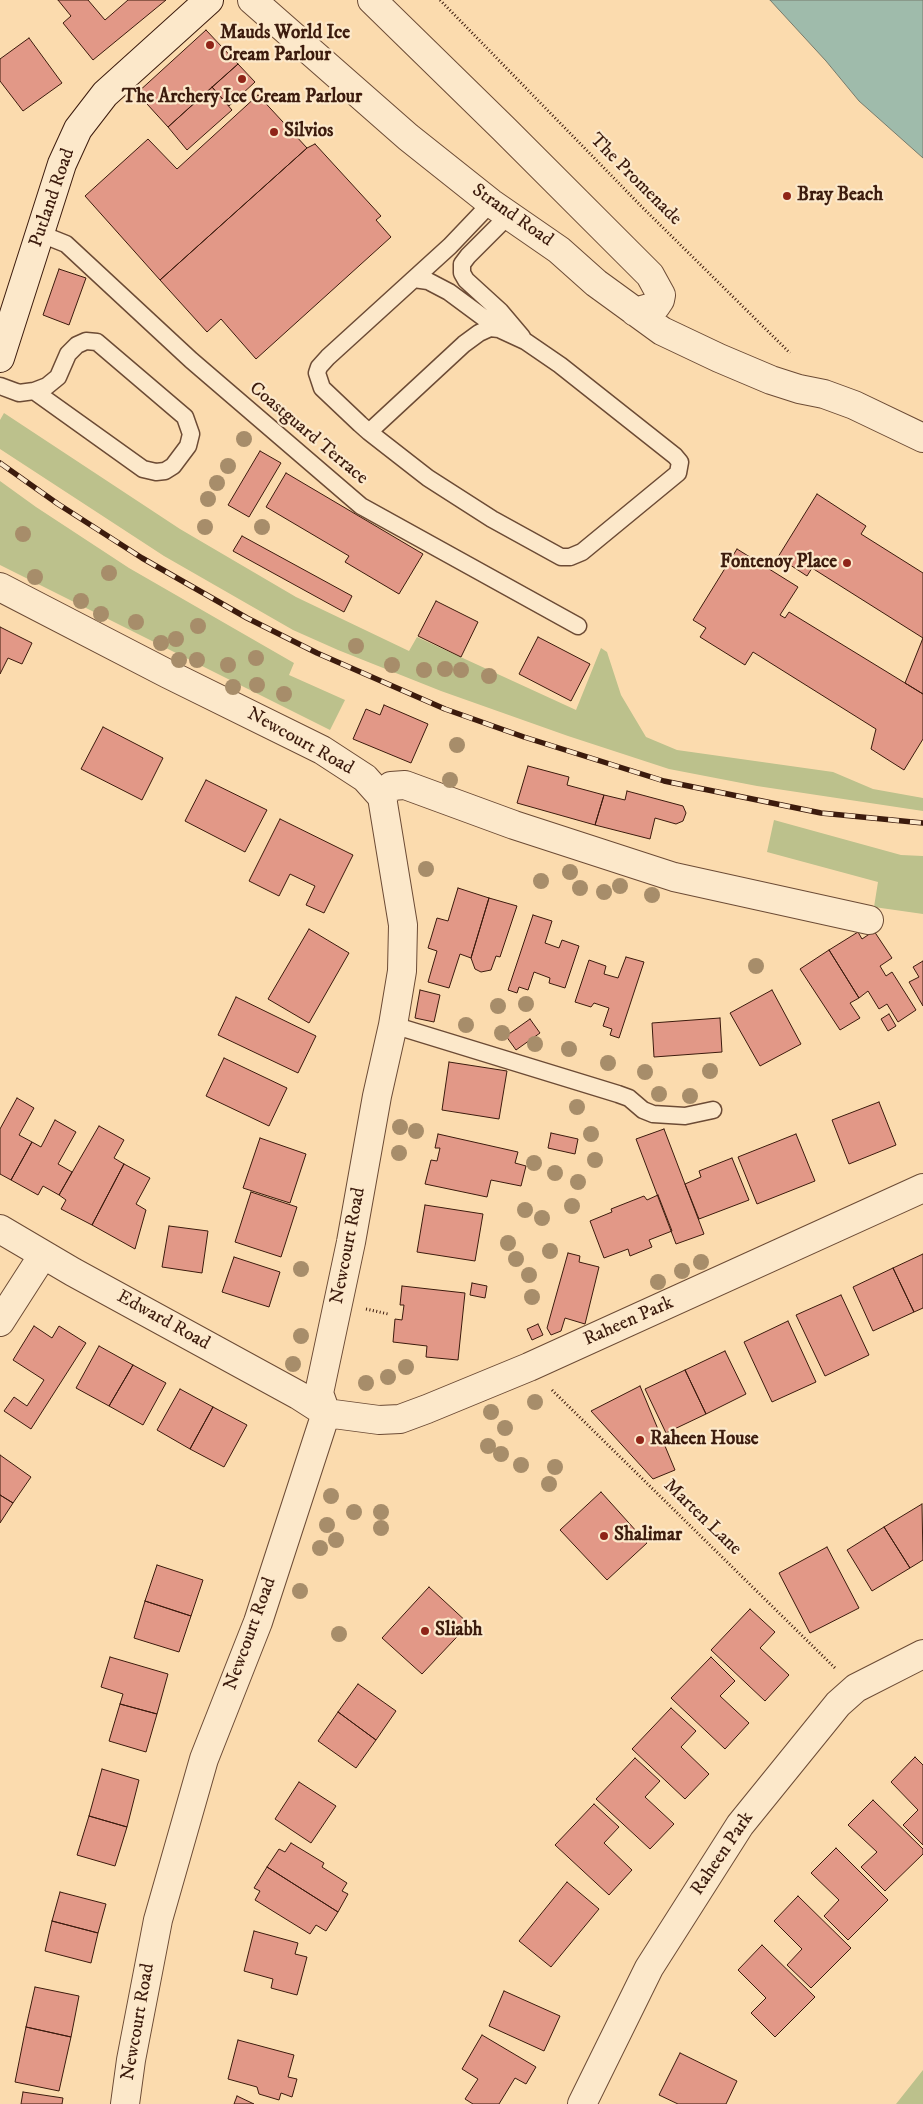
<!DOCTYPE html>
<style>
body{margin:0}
canvas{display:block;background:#fbdbae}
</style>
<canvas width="923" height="2104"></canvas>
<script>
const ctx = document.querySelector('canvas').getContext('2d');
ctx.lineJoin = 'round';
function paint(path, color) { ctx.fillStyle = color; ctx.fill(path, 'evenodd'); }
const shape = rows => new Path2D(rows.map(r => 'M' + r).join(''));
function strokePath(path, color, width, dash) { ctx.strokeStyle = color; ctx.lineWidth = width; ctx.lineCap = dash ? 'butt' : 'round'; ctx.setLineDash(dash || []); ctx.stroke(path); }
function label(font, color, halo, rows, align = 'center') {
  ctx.font = font + ' "IM FELL DW Pica",serif'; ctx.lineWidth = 4.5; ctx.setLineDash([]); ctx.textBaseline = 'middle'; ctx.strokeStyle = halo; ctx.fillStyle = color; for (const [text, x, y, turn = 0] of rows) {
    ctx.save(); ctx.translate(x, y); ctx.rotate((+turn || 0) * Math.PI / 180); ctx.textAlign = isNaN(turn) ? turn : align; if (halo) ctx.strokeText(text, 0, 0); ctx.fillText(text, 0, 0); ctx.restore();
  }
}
paint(shape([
 [4,413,180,529,296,597,409,651,417,637,576,710,601,648,607,652,621,695,646,737,677,750,833,772,873,789,923,798,923,811,757,786,669,769,568,736,441,691,338,650,293,630,164,556,0,449,0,420],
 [0,481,36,507,129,568,294,663,289,675,345,700,330,730,0,565],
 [774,820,901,855,923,856,923,914,874,907,878,882,767,852],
 [923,2070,923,2104,896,2104]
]), '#bcc18c');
const water = shape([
 [770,0,923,0,923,158,859,101,826,61,770,0]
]);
paint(water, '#9fbbab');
strokePath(water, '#777b6c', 1);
const building = shape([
 [58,0,88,0,105,20,128,0,166,0,93,60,63,23,71,16,58,0],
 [206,30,238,64,168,127,137,93,206,30],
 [29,38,62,83,23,111,0,81,0,59,29,38],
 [238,64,255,82,229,106,212,87,238,64],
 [212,87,232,110,187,150,168,127,212,87],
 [258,95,307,148,160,280,85,196,148,139,177,169,258,95],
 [315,144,381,216,376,220,391,237,256,359,221,319,207,332,160,280,307,148,315,144],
 [59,269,86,278,69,325,43,315,59,269],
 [260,451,281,463,249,517,228,505,260,451],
 [286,473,423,554,399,594,345,562,349,556,266,507,286,473],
 [817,494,866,526,861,534,923,573,923,638,812,568,807,576,778,557,817,494],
 [242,536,352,596,344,612,233,551,242,536],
 [737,549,798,587,780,615,785,618,789,612,923,694,923,739,904,770,871,749,876,729,753,652,745,665,700,637,706,628,693,620,737,549],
 [436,601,478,622,461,657,418,636,436,601],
 [0,627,32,643,22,664,8,658,0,674,0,627],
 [538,637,590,664,571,701,519,674,538,637],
 [923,638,923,694,905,683,923,638],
 [384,705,428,724,411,763,353,739,366,709,380,715,384,705],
 [103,727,163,758,142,800,81,769,103,727],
 [528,766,569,777,567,785,604,795,595,825,517,803,528,766],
 [206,780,267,810,245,852,185,821,206,780],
 [627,791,683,806,686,813,683,821,676,824,655,818,650,839,595,825,604,795,625,800,627,791],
 [280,819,353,855,324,913,306,905,315,886,290,874,279,896,249,881,280,819],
 [458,888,489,898,471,958,460,954,449,988,428,982,437,951,428,948,437,918,448,921,458,888],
 [489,898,517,906,500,957,496,956,491,970,481,972,475,969,471,958,489,898],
 [533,915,552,921,545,943,559,948,562,940,579,946,565,988,549,983,550,978,534,972,528,990,519,987,517,993,508,990,533,915],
 [309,929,349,953,309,1023,268,999,309,929],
 [874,931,892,958,880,966,886,976,892,972,916,1010,898,1022,887,1004,879,1009,868,991,859,998,829,950,858,932,862,939,874,931],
 [829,950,859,998,850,1003,860,1018,840,1030,800,969,829,950],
 [626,957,644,962,619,1038,610,1035,612,1029,603,1026,609,1008,594,1003,591,1007,575,1002,589,960,606,966,604,974,618,978,626,957],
 [923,961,923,1006,909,982,919,977,913,967,923,961],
 [420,990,440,995,434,1022,415,1018,420,990],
 [772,990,801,1044,760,1066,730,1013,772,990],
 [236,997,316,1036,298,1073,218,1035,236,997],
 [889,1014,896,1026,888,1031,881,1019,889,1014],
 [720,1018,722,1052,654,1057,652,1023,720,1018],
 [530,1019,540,1033,516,1050,506,1036,530,1019],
 [224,1058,287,1088,269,1126,206,1096,224,1058],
 [449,1062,507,1071,499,1119,442,1110,449,1062],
 [17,1098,34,1108,19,1135,32,1142,11,1180,0,1174,0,1129,17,1098],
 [879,1102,896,1145,849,1164,832,1120,879,1102],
 [55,1120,76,1132,58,1164,72,1172,59,1195,43,1186,38,1195,11,1180,32,1142,41,1147,55,1120],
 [99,1126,124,1140,114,1158,124,1164,92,1225,61,1209,66,1200,59,1195,99,1126],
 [664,1129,704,1234,676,1244,636,1139,664,1129],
 [551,1133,578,1139,575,1154,548,1148,551,1133],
 [438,1134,518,1152,515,1163,526,1166,521,1186,491,1180,487,1197,425,1184,431,1160,437,1161,440,1148,435,1148,438,1134],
 [796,1134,815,1181,757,1204,738,1157,796,1134],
 [260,1138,306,1154,290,1203,243,1188,260,1138],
 [732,1158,749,1200,699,1219,685,1184,701,1177,699,1171,732,1158],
 [124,1164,150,1178,136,1204,146,1210,135,1249,92,1225,124,1164],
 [251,1192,297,1207,281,1257,235,1242,251,1192],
 [658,1195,672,1231,649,1240,652,1247,630,1256,628,1249,604,1258,590,1221,612,1212,611,1209,644,1196,647,1200,658,1195],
 [425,1205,483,1214,475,1261,417,1252,425,1205],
 [169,1226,208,1231,202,1273,162,1267,169,1226],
 [568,1253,580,1256,579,1262,599,1267,585,1324,565,1318,561,1331,551,1335,547,1328,568,1253],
 [923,1254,923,1308,914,1312,893,1268,923,1254],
 [234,1257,280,1272,269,1307,222,1292,234,1257],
 [893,1268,914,1312,873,1331,853,1287,893,1268],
 [472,1283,487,1286,485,1298,470,1295,472,1283],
 [402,1286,465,1293,458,1360,426,1357,427,1346,393,1342,395,1319,402,1320,404,1305,400,1305,402,1286],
 [841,1295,869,1355,825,1376,796,1315,841,1295],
 [788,1321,816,1382,772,1402,744,1342,788,1321],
 [538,1324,543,1335,532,1340,527,1329,538,1324],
 [34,1326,52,1338,59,1326,86,1343,31,1429,4,1411,14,1397,27,1406,44,1380,13,1360,34,1326],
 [99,1346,133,1365,109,1406,76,1388,99,1346],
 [725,1351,746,1394,706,1414,685,1370,725,1351],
 [133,1365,166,1383,143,1425,109,1406,133,1365],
 [685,1370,706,1414,666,1433,645,1389,685,1370],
 [640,1386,675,1470,653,1479,591,1411,640,1386],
 [180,1389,213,1407,190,1449,157,1430,180,1389],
 [213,1407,247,1425,224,1467,190,1449,213,1407],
 [0,1455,31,1477,13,1503,0,1495,0,1455],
 [601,1492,647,1543,607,1580,560,1530,601,1492],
 [0,1495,13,1503,0,1523,0,1495],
 [922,1504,923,1560,910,1568,884,1527,922,1504],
 [884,1527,910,1568,872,1591,847,1550,884,1527],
 [827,1547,859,1608,810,1633,779,1573,827,1547],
 [157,1565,203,1580,191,1616,145,1601,157,1565],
 [429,1587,469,1624,422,1674,382,1638,429,1587],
 [145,1601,191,1616,179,1652,134,1638,145,1601],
 [750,1609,775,1632,760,1648,789,1675,765,1701,711,1650,750,1609],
 [110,1657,168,1674,157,1714,120,1704,123,1694,101,1687,110,1657],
 [711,1657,735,1681,720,1696,749,1723,725,1749,671,1698,711,1657],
 [358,1684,396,1711,376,1740,338,1712,358,1684],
 [120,1704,157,1714,146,1752,109,1741,120,1704],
 [671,1708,696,1731,681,1747,709,1774,685,1799,632,1749,671,1708],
 [338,1712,376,1740,356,1768,318,1741,338,1712],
 [915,1757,923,1765,923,1845,903,1825,918,1810,891,1782,915,1757],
 [635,1758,660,1781,645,1797,674,1824,650,1849,596,1799,635,1758],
 [102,1769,139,1780,127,1827,89,1816,102,1769],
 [299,1782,336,1806,311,1843,275,1819,299,1782],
 [873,1800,923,1849,923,1854,885,1891,861,1867,877,1852,848,1825,873,1800],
 [594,1804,619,1827,604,1843,632,1870,609,1895,555,1845,594,1804],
 [89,1816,127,1827,115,1866,77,1855,89,1816],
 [291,1843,324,1863,322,1867,347,1883,342,1891,348,1894,338,1912,267,1867,279,1849,285,1852,291,1843],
 [836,1848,888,1900,848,1940,824,1916,839,1900,811,1873,836,1848],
 [267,1867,338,1912,326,1931,316,1925,310,1934,255,1900,260,1891,254,1888,267,1867],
 [567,1882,599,1909,551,1967,519,1941,567,1882],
 [60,1892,106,1904,98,1933,52,1921,60,1892],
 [798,1896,851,1948,811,1988,787,1965,802,1949,774,1921,798,1896],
 [52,1921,98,1933,91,1963,45,1951,52,1921],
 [254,1931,298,1943,295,1954,307,1957,297,1995,271,1988,273,1979,244,1971,254,1931],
 [762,1945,815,1997,775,2037,751,2013,766,1998,738,1970,762,1945],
 [35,1987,79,1996,71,2037,26,2027,35,1987],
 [504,1991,560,2016,544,2051,489,2026,504,1991],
 [26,2027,71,2037,59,2091,15,2082,26,2027],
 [482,2035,536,2067,526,2084,515,2078,499,2104,473,2104,465,2099,478,2079,462,2069,482,2035],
 [238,2040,294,2055,288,2077,297,2079,292,2097,281,2093,279,2100,259,2094,257,2087,228,2079,238,2040],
 [680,2053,737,2081,726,2104,678,2104,659,2095,680,2053],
 [23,2092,63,2098,62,2104,21,2104,23,2092],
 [237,2096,254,2104,234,2104,237,2096]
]);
paint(building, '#e29887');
strokePath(building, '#3c1b0d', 1);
const lane = shape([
 [509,215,468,256,462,264,462,273,466,280,500,311,522,337],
 [41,234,66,244,191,360,361,506,578,626],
 [414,279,428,281,449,292,499,329],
 [0,386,19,393,34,391,47,386,58,377,68,354,77,345,86,341,97,342,185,417,191,434,188,446,173,466,165,471,156,472,143,469,34,391],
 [369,432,464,344,479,333,490,328,499,329,525,341,560,365,675,456,680,462,678,473,582,552,570,557,561,557,492,519,428,478,369,432,360,424,322,388,317,373,319,367,328,357,450,246,491,203],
 [393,1025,618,1094,629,1098,643,1110,653,1114,685,1116,713,1110]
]);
const street = shape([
 [252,0,408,137,491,203,559,250,596,283,662,331,719,358,771,380,799,389,824,394,854,405,923,438],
 [372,0,504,129,650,275,661,295,660,300,656,306,635,312],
 [0,587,168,674,322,750,365,778,382,797,403,925,402,971,393,1025,377,1096,351,1242,319,1393,326,1413,258,1622,204,1759,158,1920,131,2060,125,2104],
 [382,797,391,786,405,785,514,825,674,877,869,920],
 [0,1229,73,1272,298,1395,326,1413,379,1420,400,1419,427,1409,529,1367,923,1188],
 [0,1322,43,1255],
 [582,2104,649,1968,740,1825,838,1704,856,1688,923,1654]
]);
const secondary = shape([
 [0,358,62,164,78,129,105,94,209,0]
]);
strokePath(lane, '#6c4b35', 19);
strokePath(street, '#6c4b35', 30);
strokePath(secondary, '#3c1b0d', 30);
strokePath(shape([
 [440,0,643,208,790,353],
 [366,1309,388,1314],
 [552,1390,835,1668]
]), '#3c1b0d', 3, [1, 2.5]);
strokePath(lane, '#fce8ca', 16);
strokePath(street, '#fce8ca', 28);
strokePath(secondary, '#fce8ca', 28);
const rail = shape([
 [0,463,58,504,142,558,247,618,317,653,445,709,524,737,664,781,821,813,923,823]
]);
strokePath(rail, '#3c1b0d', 5.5);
strokePath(rail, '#fce8ca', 4, [11]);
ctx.fillStyle = '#a78d6a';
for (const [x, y] of [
 [244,439],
 [228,466],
 [217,483],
 [208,499],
 [205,527],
 [262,527],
 [23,534],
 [109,573],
 [35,577],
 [81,601],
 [101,614],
 [136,622],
 [198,626],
 [176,639],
 [161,643],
 [356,646],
 [256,658],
 [179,660],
 [197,660],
 [228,665],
 [392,665],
 [445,669],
 [424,670],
 [461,670],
 [489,676],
 [257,685],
 [233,687],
 [284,694],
 [457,745],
 [450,780],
 [426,869],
 [570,872],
 [541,881],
 [620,886],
 [580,888],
 [604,892],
 [652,895],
 [756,966],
 [526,1004],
 [498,1006],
 [466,1025],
 [502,1033],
 [535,1044],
 [569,1049],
 [608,1063],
 [710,1071],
 [645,1072],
 [659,1094],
 [690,1096],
 [577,1107],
 [400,1127],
 [416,1131],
 [591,1134],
 [399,1153],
 [595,1160],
 [534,1163],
 [555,1173],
 [578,1182],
 [572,1206],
 [525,1210],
 [542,1218],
 [508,1243],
 [550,1251],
 [516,1259],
 [701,1262],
 [301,1269],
 [682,1271],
 [529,1275],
 [658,1282],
 [532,1297],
 [301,1336],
 [293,1364],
 [406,1367],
 [388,1377],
 [366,1383],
 [535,1402],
 [491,1412],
 [505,1428],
 [488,1446],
 [501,1454],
 [521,1465],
 [555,1467],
 [549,1484],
 [331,1496],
 [354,1512],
 [381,1512],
 [327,1525],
 [381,1528],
 [336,1540],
 [320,1548],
 [300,1591],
 [339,1634]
]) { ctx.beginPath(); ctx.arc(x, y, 8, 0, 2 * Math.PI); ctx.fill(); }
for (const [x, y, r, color] of [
 [210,45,5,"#8f2418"],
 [242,79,5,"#8f2418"],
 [274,132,5,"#8f2418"],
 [787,196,5,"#8f2418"],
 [847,563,5,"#8f2418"],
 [640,1440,5,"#8f2418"],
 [604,1536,5,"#8f2418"],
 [425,1631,5,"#8f2418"]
]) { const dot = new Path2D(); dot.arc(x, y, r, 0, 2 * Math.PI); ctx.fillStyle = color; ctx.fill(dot); strokePath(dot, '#fce8ca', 2); }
label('bold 19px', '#3c1b0d', '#fce8ca', [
 ["Mauds World Ice",220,34],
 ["Cream Parlour",220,56],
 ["The Archery Ice Cream Parlour",242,98,"center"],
 ["Silvios",284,132],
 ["Bray Beach",797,196],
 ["Fontenoy Place",837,563,"right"],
 ["Raheen House",650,1440],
 ["Shalimar",614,1536],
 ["Sliabh",435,1631]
], 'left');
label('19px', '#3c1b0d', '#fce8ca', [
 ["The Promenade",635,180,45],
 ["Putland Road",53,198,-71],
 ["Strand Road",512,216,35],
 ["Coastguard Terrace",308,434,40],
 ["Newcourt Road",300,742,29],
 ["Newcourt Road",349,1246,-79],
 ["Edward Road",163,1321,29],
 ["Raheen Park",629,1322,-24],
 ["Marten Lane",702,1518,44],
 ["Newcourt Road",251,1634,-70],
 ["Raheen Park",723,1854,-56],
 ["Newcourt Road",139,2022,-80]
]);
</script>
